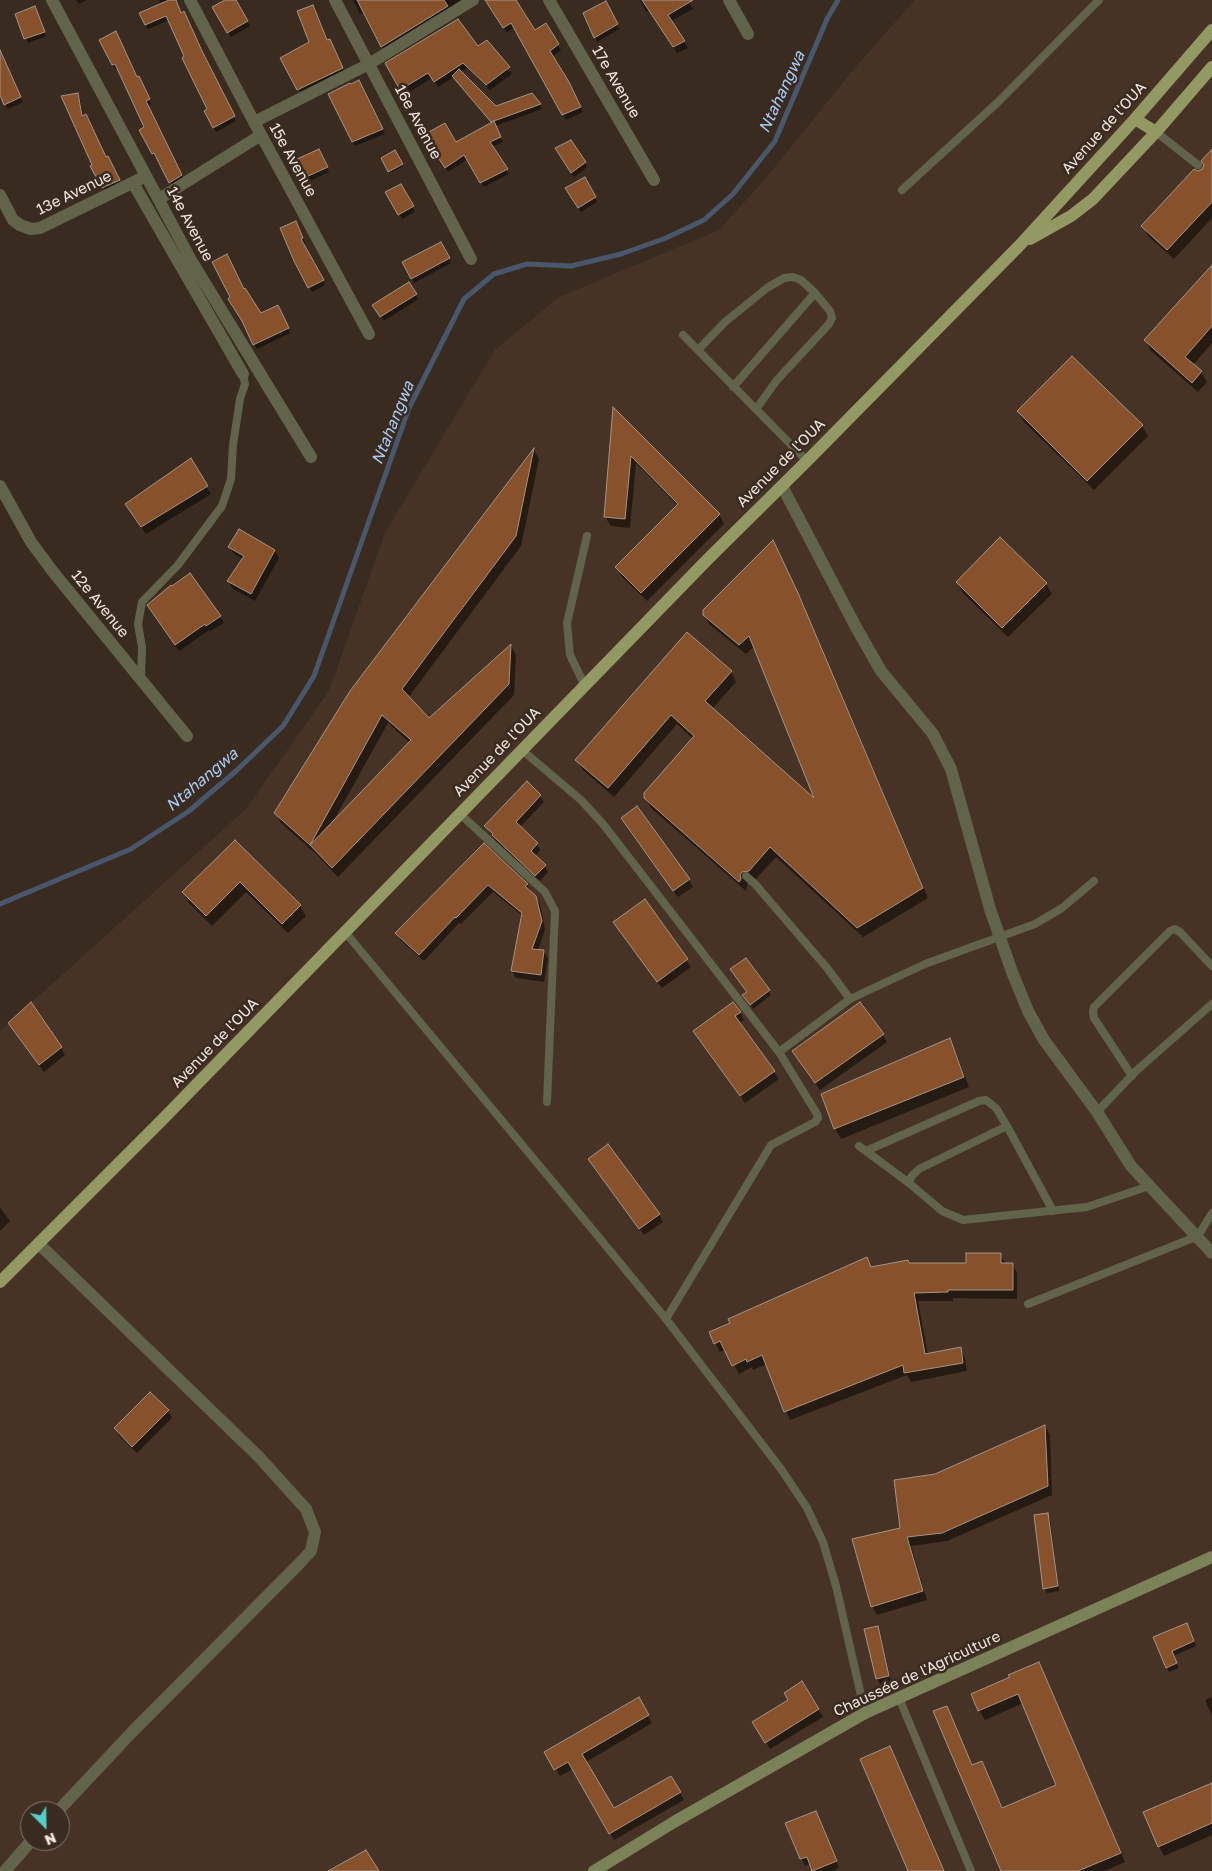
<!DOCTYPE html>
<meta charset="utf-8">
<style>
body{margin:0}
#map{position:relative;width:1212px;height:1871px;overflow:hidden;background:#3a2b21;font-family:"Golos Text",sans-serif}
canvas{display:block}
.north{position:absolute;left:20px;top:1801px;width:50px;height:50px;box-sizing:border-box;background:#3a2b21;border:1px solid #83766d;border-radius:50%;rotate:157deg;font-size:14px;font-weight:700;line-height:20px;text-align:center;color:#f1e7e0}
.north::after{content:'';display:block;margin:auto;width:18px;height:22px;background:#54cdc8;clip-path:polygon(50% 0,100% 100%,50% 72%,0 100%)}
</style>
<div id="map">
<canvas width="1212" height="1871"></canvas>
<div class="north">N</div>
</div>
<script>
const ctx = document.querySelector('canvas').getContext('2d');
ctx.lineJoin = 'round';
function paint(path, color) { ctx.fillStyle = color; ctx.fill(path, 'evenodd'); }
const shape = rows => new Path2D(rows.map(r => 'M' + r).join(''));
function strokePath(path, color, width, dash) { ctx.strokeStyle = color; ctx.lineWidth = width; ctx.lineCap = dash ? 'butt' : 'round'; ctx.setLineDash(dash || []); ctx.stroke(path); }
function label(font, color, halo, rows, align = 'center') {
  ctx.font = font + ' "Golos Text",sans-serif'; ctx.lineWidth = 5; ctx.setLineDash([]); ctx.textBaseline = 'middle'; ctx.strokeStyle = halo; ctx.fillStyle = color; for (const [text, x, y, turn = 0] of rows) {
    ctx.save(); ctx.translate(x, y); ctx.rotate((+turn || 0) * Math.PI / 180); ctx.textAlign = isNaN(turn) ? turn : align; if (halo) ctx.strokeText(text, 0, 0); ctx.fillText(text, 0, 0); ctx.restore();
  }
}
paint(shape([
 [915,0,1212,0,1212,1871,0,1871,0,1031,246,809,329,691,385,533,495,350,559,297,719,230,765,179,859,63],
 [30,1811,60,1811,60,1841,30,1841]
]), '#463325');
paint(shape([
 [76,0,87,0,79,4],
 [159,0,174,0,236,121,216,132,205,111,209,110,169,20,148,29,146,25,141,14,161,5],
 [228,0,235,0,250,26,231,37,214,8],
 [353,0,462,0,385,52,365,12,360,14],
 [486,0,515,0,535,32,545,25,561,50,552,57,572,89,583,112,566,120,515,27,507,32],
 [640,0,687,0,693,9,671,21,688,48,677,53,649,10,646,12],
 [606,3,619,29,597,42,595,37],
 [37,12,46,36,28,43,17,15],
 [118,38,151,104,148,106,184,180,173,186,158,157,155,158,153,154,146,128,119,68,115,69,100,40],
 [487,42,512,74,490,90,467,68,460,72,496,107,540,104,542,109,495,126,503,142,492,147,509,174,484,187,468,159,448,172,435,152,455,144,493,123,454,77,438,87,432,78,404,95,387,64,478,48],
 [332,45,345,73,301,94,281,58],
 [0,73,10,74,23,102,8,109,0,92],
 [361,87,385,134,355,146,330,94],
 [78,95,80,99,83,117,121,184,106,192,92,166,94,165,63,97],
 [556,149,585,163,587,167,574,177],
 [1212,151,1212,218,1174,259,1148,236,1143,226,1198,172,1203,170],
 [395,152,403,166,390,173,382,159],
 [321,155,329,172,308,182,297,160],
 [585,178,597,202,581,212,567,188],
 [401,185,415,212,402,219,387,193],
 [298,227,305,243,303,244,325,285,312,292,295,260],
 [441,243,451,263,414,283,404,263],
 [1212,267,1212,343,1193,365,1201,372,1207,382,1198,392,1151,351,1146,340],
 [409,284,418,299,384,321,374,305],
 [244,290,261,314,280,311,290,333,257,349,254,344],
 [614,410,719,514,724,524,647,601,622,577,617,567,678,506,636,463,630,528,611,526,605,517],
 [1018,411,1142,426,1148,436,1094,490,1024,422],
 [534,450,539,459,521,546,408,698,429,720,511,646,516,655,514,695,338,877,317,855,281,823,276,813,351,692],
 [388,723,410,743,335,820,334,820],
 [190,460,211,494,146,534,131,512],
 [240,530,275,551,279,558,255,601,233,589,228,581,243,560,234,554,230,547],
 [1001,539,1046,584,1052,594,1008,637,963,593,957,583],
 [773,542,803,604,928,898,863,937,776,857,754,881,748,882,746,891,651,808,645,798,693,739,677,724,614,797,583,770,577,760,731,672,736,682,712,709,818,802,755,646,746,654,710,625,704,615],
 [153,611,220,617,224,623,210,631,209,630,179,651],
 [540,796,544,802,520,827,537,844,540,850,535,856,545,866,548,872,540,881,497,842,485,826],
 [626,826,689,880,693,887,678,897],
 [235,842,300,906,306,916,288,933,246,892,212,926,189,903,183,893],
 [484,845,527,885,540,904,545,929,538,951,544,952,548,959,544,982,516,978,512,971,523,916,493,892,461,924,459,923,424,961,401,941,397,934],
 [644,900,691,967,662,988,619,929],
 [769,991,771,995,753,1009,747,1000,748,993],
 [740,1012,744,1020,739,1023,779,1079,745,1103,699,1038],
 [14,1031,61,1048,65,1055,44,1072],
 [883,1035,887,1042,820,1090,798,1058],
 [949,1040,955,1050,969,1087,841,1139,835,1129,823,1095],
 [589,1159,659,1214,663,1222,644,1235],
 [0,1207,10,1221,0,1231],
 [1000,1254,1006,1264,1012,1264,1017,1273,1017,1299,953,1298,953,1301,918,1301,928,1355,960,1349,965,1358,967,1371,911,1382,907,1375,790,1420,767,1364,753,1370,752,1367,739,1374,726,1349,720,1352,715,1343,871,1268,909,1264,967,1264],
 [168,1411,172,1418,137,1453,119,1436,115,1429],
 [1045,1426,1050,1435,1052,1495,947,1541,911,1546,927,1600,877,1615,872,1606,902,1529,935,1476],
 [1048,1514,1050,1519,1059,1591,1047,1593,1044,1588],
 [877,1628,880,1632,891,1681,880,1684,877,1679,866,1630],
 [1189,1629,1196,1646,1173,1656,1179,1668,1169,1672,1154,1638],
 [1039,1663,1125,1862,1105,1871,1002,1871,946,1707,973,1766,982,1762,1003,1809,1058,1785,1023,1703,985,1720,979,1710,1011,1678],
 [802,1683,823,1717,770,1749,754,1722,790,1700],
 [1212,1697,1212,1716,1205,1700],
 [638,1699,652,1723,586,1762,614,1810,671,1777,684,1800,614,1840,573,1769,560,1776,546,1752],
 [890,1747,895,1757,944,1871,910,1871],
 [1212,1784,1212,1835,1164,1856,1159,1846],
 [819,1819,839,1868,833,1871,814,1871,811,1863,805,1866,787,1824]
]), '#0007');
strokePath(shape([
 [0,904,131,849,189,811,236,771,283,726,314,676,409,408,464,299,494,274,527,264,571,266,621,254,666,238,704,220,733,194,775,141,827,19,838,0]
]), '#48576b', 5);
const building = shape([
 [169,0,176,0,181,13,184,11,202,51,235,116,213,128,204,111,207,109,182,58,184,56,166,16,145,25,139,13,169,0],
 [225,0,236,0,248,21,227,33,212,7,225,0],
 [357,0,444,0,448,6,381,47,357,0],
 [485,0,516,0,535,30,546,23,559,44,550,51,569,82,581,107,562,115,511,23,503,28,485,0],
 [642,0,693,0,668,15,685,41,673,47,642,0],
 [606,1,618,24,594,38,583,13,606,1],
 [313,5,327,40,330,39,343,68,297,90,280,58,309,42,297,11,313,5],
 [35,6,45,32,24,39,15,14,35,6],
 [458,19,478,46,487,40,510,67,486,85,463,63,434,82,428,73,400,90,385,63,458,19],
 [116,31,137,77,139,76,150,99,146,101,182,175,169,183,154,153,152,154,139,130,144,127,115,64,112,65,99,40,116,31],
 [0,50,21,97,4,105,0,95,0,50],
 [459,69,496,106,532,93,541,104,491,122,452,76,459,69],
 [359,80,383,129,352,142,328,94,350,83,351,84,359,80],
 [78,93,82,116,86,114,106,157,108,156,120,180,102,188,90,166,92,165,61,96,78,93],
 [494,121,501,137,490,142,508,169,480,183,464,155,445,168,431,147,433,145,427,133,445,123,456,142,494,121],
 [571,140,586,162,571,173,555,148,571,140],
 [319,149,328,167,304,178,295,160,319,149],
 [1212,149,1212,202,1167,250,1141,226,1194,169,1198,171,1202,169,1204,165,1201,161,1212,149],
 [395,150,403,164,388,172,381,158,395,150],
 [585,177,596,197,578,208,565,188,585,177],
 [401,184,414,206,398,215,385,192,401,184],
 [296,221,303,238,301,239,324,280,308,288,294,261,280,228,296,221],
 [441,242,450,258,411,279,402,262,441,242],
 [227,254,244,289,245,288,261,313,278,305,289,328,253,345,242,321,228,299,230,297,212,262,227,254],
 [1212,265,1212,326,1185,357,1202,371,1192,383,1144,340,1212,265],
 [409,282,417,294,380,317,372,305,409,282],
 [1072,356,1143,425,1087,481,1017,411,1072,356],
 [613,407,720,514,641,593,615,567,678,504,631,456,625,519,604,517,613,407],
 [534,448,516,536,402,689,429,718,511,644,509,684,332,868,310,845,274,813,350,691,534,448],
 [382,715,411,740,310,845,382,715],
 [191,458,208,486,141,527,125,504,191,458],
 [239,529,275,550,251,594,227,581,244,556,228,547,239,529],
 [1000,537,1047,583,1002,628,956,582,1000,537],
 [773,540,798,593,923,888,857,928,770,847,749,871,742,872,740,875,741,879,739,882,644,798,644,793,694,736,671,715,608,788,575,760,687,632,732,671,705,701,814,798,749,636,739,645,703,615,703,610,773,540],
 [190,573,221,616,206,626,205,624,175,645,147,605,171,585,172,586,190,573],
 [527,781,541,795,516,822,538,843,531,851,546,865,535,876,492,835,493,834,484,826,527,781],
 [637,806,690,879,673,891,621,818,637,806],
 [235,840,301,905,282,924,240,882,206,916,182,892,235,840],
 [484,843,528,884,525,886,536,896,542,921,532,949,544,950,541,975,511,971,522,913,488,885,456,918,455,917,419,955,395,933,484,843],
 [645,899,688,959,657,982,613,922,645,899],
 [746,958,770,990,750,1005,742,995,747,992,730,969,746,958],
 [31,1002,62,1047,39,1065,8,1023,31,1002],
 [733,1002,741,1012,735,1016,775,1071,740,1096,693,1031,733,1002],
 [860,1002,884,1034,815,1083,792,1051,860,1002],
 [950,1038,964,1077,834,1129,821,1094,950,1038],
 [608,1144,660,1214,639,1229,588,1159,608,1144],
 [966,1253,1001,1253,1001,1263,1013,1263,1013,1290,948,1290,948,1292,914,1293,925,1354,961,1347,963,1363,904,1373,903,1365,784,1412,762,1355,747,1362,746,1359,732,1366,720,1341,714,1344,709,1332,730,1323,728,1319,867,1257,871,1267,908,1260,909,1263,966,1263,966,1253],
 [150,1392,169,1410,132,1447,114,1428,150,1392],
 [1045,1425,1048,1486,942,1533,907,1537,923,1591,871,1607,852,1539,900,1528,894,1480,935,1474,1045,1425],
 [1048,1513,1058,1586,1043,1589,1034,1515,1048,1513],
 [1187,1623,1194,1641,1172,1651,1177,1663,1166,1668,1153,1637,1187,1623],
 [878,1626,889,1676,876,1679,864,1629,878,1626],
 [1039,1662,1121,1853,1078,1871,1001,1871,933,1711,947,1706,972,1765,982,1761,1002,1808,1056,1785,1018,1694,978,1711,971,1694,1010,1677,1008,1675,1039,1662],
 [802,1681,819,1709,765,1743,752,1722,788,1700,784,1693,802,1681],
 [639,1697,649,1715,582,1754,614,1808,671,1776,681,1792,609,1834,568,1762,554,1770,544,1752,639,1697],
 [890,1746,944,1871,908,1871,860,1759,890,1746],
 [1212,1783,1212,1823,1158,1847,1143,1812,1212,1783],
 [816,1811,837,1861,812,1871,807,1857,800,1859,785,1823,816,1811],
 [366,1850,379,1871,328,1871,366,1850]
]);
paint(building, '#87522b');
strokePath(building, '#a59387', 1);
strokePath(shape([
 [1156,132,1198,165],
 [902,190,997,103,1099,0],
 [683,335,807,461],
 [698,350,725,322,767,288,784,278,793,277,801,280,815,293,733,387],
 [756,409,777,380,829,324,832,318,830,311,815,293],
 [141,680,142,647,138,624,142,602,178,565,222,506,231,479,233,445,240,399,245,384,243,374],
 [585,686,570,655,567,623,587,536],
 [522,750,581,800,603,824,779,1052,850,999,925,964,1035,924,1062,908,1094,881],
 [460,814,545,892,555,911,547,1102],
 [746,876,755,884,827,968,850,999],
 [345,932,597,1235,666,1319,781,1469,807,1508,823,1542,836,1586,865,1713],
 [1132,1076,1094,1018,1093,1012,1094,1007,1170,931,1175,929,1180,932,1212,966],
 [1097,1112,1136,1071,1212,1004],
 [859,1146,909,1183,942,1211,963,1220,1087,1207,1149,1186],
 [866,1151,979,1101,986,1100,996,1108,1007,1126,1053,1211],
 [909,1183,911,1177,919,1169,1007,1126],
 [1028,1304,1198,1236,1212,1213],
 [666,1319,771,1145,815,1122,818,1118,817,1114,779,1052],
 [899,1698,971,1871]
]), '#61644a', 8);
strokePath(shape([
 [52,0,192,262,311,457],
 [190,0,254,122,369,334],
 [335,0,471,259],
 [549,0,654,180],
 [729,0,748,34],
 [254,122,369,64,473,0],
 [133,183,243,374],
 [0,195,13,220,20,225,31,229,40,228,140,179],
 [159,199,261,135],
 [0,486,31,542,54,573,187,736],
 [782,486,857,629,881,671,933,734,951,769,990,909,1012,972,1028,1011,1044,1040,1097,1112,1131,1166,1212,1253],
 [39,1244,259,1457,306,1509,315,1532,311,1551,295,1568,133,1731,58,1811],
 [5,1871,31,1841]
]), '#61644a', 12);
strokePath(shape([
 [594,1871,674,1822,865,1713,1212,1557]
]), '#7c8258', 12);
strokePath(shape([
 [1135,119,1156,132],
 [1030,239,1071,216,1093,199,1156,132,1212,67],
 [0,1282,163,1119,708,559,807,461,1019,246,1135,119,1212,30]
]), '#929962', 12);
label('15px', '#f1e7e0', '#3a2b21', [
 ["17e Avenue",616,82,60],
 ["16e Avenue",418,122,62],
 ["Avenue de l'OUA",1104,128,-48],
 ["15e Avenue",293,160,61],
 ["13e Avenue",74,193,-26],
 ["14e Avenue",190,224,62],
 ["Avenue de l'OUA",781,463,-45],
 ["12e Avenue",100,604,51],
 ["Avenue de l'OUA",497,752,-46],
 ["Avenue de l'OUA",215,1043,-46],
 ["Chaussée de l'Agriculture",917,1674,-25]
]);
label('italic 16px', '#aacdf8', '#3a2b21', [
 ["Ntahangwa",782,92,-65],
 ["Ntahangwa",393,423,-68],
 ["Ntahangwa",202,780,-40]
]);
</script>
